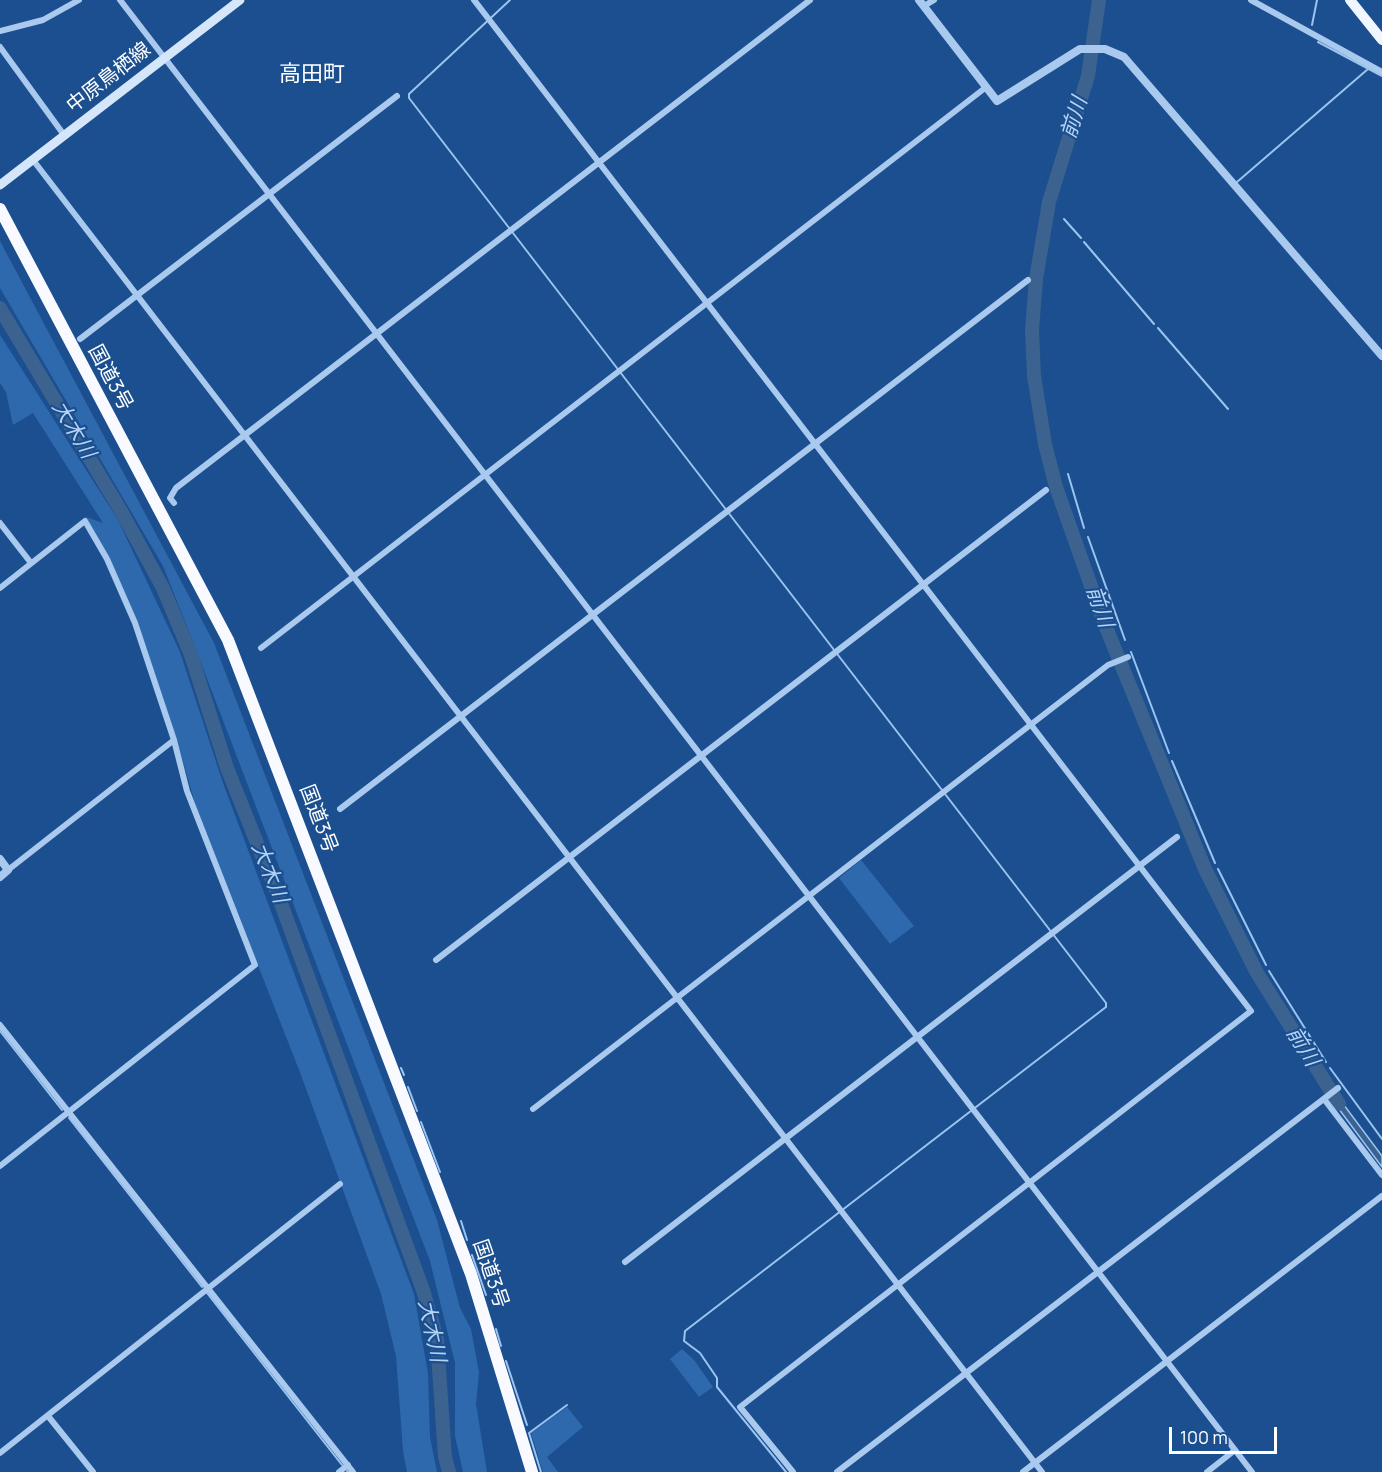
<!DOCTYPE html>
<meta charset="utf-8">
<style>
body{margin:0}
#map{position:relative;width:1382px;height:1472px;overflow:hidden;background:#1b4f8f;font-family:Manrope,sans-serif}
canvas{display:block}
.scale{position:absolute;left:1169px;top:1427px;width:108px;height:27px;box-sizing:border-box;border:3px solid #fff;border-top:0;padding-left:8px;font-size:18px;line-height:21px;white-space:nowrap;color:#fff;-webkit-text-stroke:4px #1b4f8f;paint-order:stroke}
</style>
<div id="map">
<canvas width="1382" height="1472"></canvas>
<div class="scale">100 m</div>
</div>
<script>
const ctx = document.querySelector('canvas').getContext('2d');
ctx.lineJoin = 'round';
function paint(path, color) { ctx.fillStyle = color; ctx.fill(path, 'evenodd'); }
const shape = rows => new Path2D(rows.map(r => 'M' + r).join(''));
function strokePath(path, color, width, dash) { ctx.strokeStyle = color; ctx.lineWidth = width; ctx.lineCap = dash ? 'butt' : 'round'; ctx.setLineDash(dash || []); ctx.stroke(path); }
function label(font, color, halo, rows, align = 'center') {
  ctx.font = font + ' Manrope,"Noto Sans JP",sans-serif'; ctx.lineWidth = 4.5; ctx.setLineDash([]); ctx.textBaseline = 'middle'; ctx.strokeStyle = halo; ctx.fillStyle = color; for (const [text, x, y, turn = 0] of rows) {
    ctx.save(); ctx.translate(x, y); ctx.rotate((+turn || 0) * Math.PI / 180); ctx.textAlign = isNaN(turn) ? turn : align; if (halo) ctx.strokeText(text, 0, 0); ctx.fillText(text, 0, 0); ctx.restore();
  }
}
paint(shape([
 [0,241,214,643,437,1220,460,1308,471,1329,479,1372,476,1404,487,1472,463,1472,455,1436,455,1363,430,1261,188,629,163,566,0,288],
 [0,335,118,520,180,652,223,783,414,1294,428,1373,430,1437,437,1472,407,1472,403,1451,396,1356,381,1294,301,1075,197,810,177,741,110,560,86,517,103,523,33,413,13,425,6,392,0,383],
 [861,860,914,926,890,944,839,878],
 [682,1349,694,1360,713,1387,699,1397,670,1359],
 [567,1407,583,1427,547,1457,558,1472,543,1472,531,1433]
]), '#2e69ad');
const water = shape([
 [1335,1093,1382,1156,1382,1167,1330,1097,1335,1093]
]);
paint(water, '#3c6290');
strokePath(water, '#9cc4f0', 1.5);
strokePath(shape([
 [510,0,409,94,409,98,1106,1003,1106,1007,685,1331,684,1341,700,1353,717,1378,717,1387,786,1472],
 [1312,25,1317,0],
 [1318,42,1382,76],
 [1237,182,1368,69],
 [1064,219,1081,238],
 [1084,242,1154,324],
 [1158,328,1228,409],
 [1068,474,1084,528],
 [1088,537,1125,640],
 [1131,652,1169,753],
 [1172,761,1215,863],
 [1218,869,1266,965],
 [1269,971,1326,1062],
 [0,1031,62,1110],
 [401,1068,404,1075],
 [1330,1068,1382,1139],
 [408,1087,417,1111],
 [69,1118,202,1287],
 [421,1122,440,1172],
 [461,1221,467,1240],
 [472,1255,486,1295],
 [207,1293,342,1465],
 [496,1329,501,1346],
 [506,1361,527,1425],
 [347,1471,348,1472],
 [541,1472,529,1433,567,1405]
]), '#9cc4f0', 2);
strokePath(shape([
 [1099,0,1088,76,1049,202,1036,279,1032,330,1034,376,1045,444,1056,487,1103,620,1205,869,1257,973,1339,1104],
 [0,308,121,511,163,588,191,655,227,768,279,898,423,1290,437,1339,445,1457,449,1472]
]), '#3c6290', 14);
strokePath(shape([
 [120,0,1252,1472],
 [474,0,1251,1011,740,1407,793,1472],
 [1251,0,1382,72],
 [924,6,934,0],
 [0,31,43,20,79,0],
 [0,47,64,135],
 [33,160,1042,1472],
 [80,339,397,96],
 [174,503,170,498,176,488,810,0],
 [0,523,31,563],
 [0,588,85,521,107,559,135,623,174,740,187,791,255,965,0,1166],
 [261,648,985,88],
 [340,809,1028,280],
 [8,870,174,740],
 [436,960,1046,490],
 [0,1025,353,1472],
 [1324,1099,1382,1175],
 [533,1109,1108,665,1128,657],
 [625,1262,1177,837],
 [48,1416,93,1472],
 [0,1453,340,1184],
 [339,1472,348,1465],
 [837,1472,1338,1088],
 [1023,1472,1382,1196],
 [1207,1472,1235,1450]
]), '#a9c9ee', 6);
strokePath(shape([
 [919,0,997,101,1080,49,1105,49,1124,57,1382,356],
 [0,859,8,870,0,877]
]), '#a9c9ee', 8);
strokePath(shape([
 [0,185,240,0]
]), '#d6e6fa', 9);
strokePath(shape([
 [1350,0,1382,40]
]), '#f0f6ff', 10);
strokePath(shape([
 [0,209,228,640,471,1274,532,1472]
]), '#f8faff', 12);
label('20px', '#fff', '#1b4f8f', [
 ["中原鳥栖線",109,78,-38],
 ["国道3号",110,378,62],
 ["国道3号",318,819,69],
 ["国道3号",490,1274,71]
]);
label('italic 21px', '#b5d3f5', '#1b4f8f', [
 ["前川",1075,118,-73],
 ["大木川",73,430,59],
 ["前川",1099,607,71],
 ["大木川",269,873,68],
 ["前川",1302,1047,58],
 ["大木川",431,1331,78]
]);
label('22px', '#fff', '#1b4f8f', [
 ["高田町",312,75]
]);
</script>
